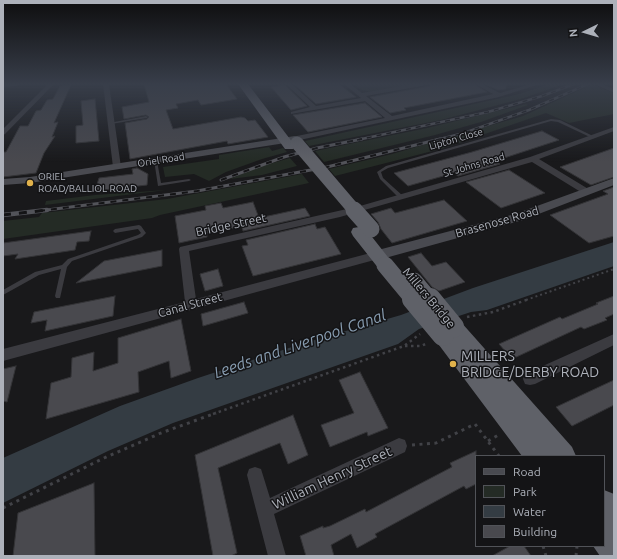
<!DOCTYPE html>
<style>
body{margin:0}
#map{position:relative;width:617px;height:559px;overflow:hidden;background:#19191b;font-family:Ubuntu,sans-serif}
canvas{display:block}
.frame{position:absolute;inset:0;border:4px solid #adb1ba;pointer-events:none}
.legend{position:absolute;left:475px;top:455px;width:130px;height:92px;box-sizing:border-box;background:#141416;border:1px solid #515358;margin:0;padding:5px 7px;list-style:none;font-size:12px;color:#adb1ba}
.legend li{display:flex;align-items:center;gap:8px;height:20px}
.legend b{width:20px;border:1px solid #515358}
.north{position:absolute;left:565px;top:12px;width:40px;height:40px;-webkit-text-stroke:3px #141416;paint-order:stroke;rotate:265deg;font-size:11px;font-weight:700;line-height:16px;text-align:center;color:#adb1ba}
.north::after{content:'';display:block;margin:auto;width:14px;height:18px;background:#adb1ba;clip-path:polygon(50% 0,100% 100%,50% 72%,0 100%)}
</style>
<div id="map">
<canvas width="617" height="559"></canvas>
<div class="frame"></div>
<ul class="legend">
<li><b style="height:5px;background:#494a50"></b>Road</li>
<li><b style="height:11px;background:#242b25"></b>Park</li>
<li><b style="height:11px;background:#343c43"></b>Water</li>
<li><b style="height:11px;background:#49494e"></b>Building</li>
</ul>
<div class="north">N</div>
</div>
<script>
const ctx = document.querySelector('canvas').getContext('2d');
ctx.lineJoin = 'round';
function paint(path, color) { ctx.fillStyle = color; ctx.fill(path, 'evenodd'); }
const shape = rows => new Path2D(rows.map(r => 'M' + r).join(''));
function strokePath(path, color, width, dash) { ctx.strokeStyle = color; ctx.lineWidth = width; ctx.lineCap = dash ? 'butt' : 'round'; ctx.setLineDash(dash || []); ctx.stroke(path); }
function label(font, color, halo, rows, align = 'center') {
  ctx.font = font + ' Ubuntu,sans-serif'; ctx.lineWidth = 3; ctx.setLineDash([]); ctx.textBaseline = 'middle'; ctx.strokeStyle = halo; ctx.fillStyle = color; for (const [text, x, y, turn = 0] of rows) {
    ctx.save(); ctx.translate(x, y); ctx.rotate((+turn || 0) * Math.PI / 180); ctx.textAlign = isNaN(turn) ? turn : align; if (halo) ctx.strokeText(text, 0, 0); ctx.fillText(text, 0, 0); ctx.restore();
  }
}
paint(shape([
 [354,84,405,84,405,86,371,92,361,90],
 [550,84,564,84,521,99,441,120,309,146,305,141,515,95],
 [592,84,614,93,614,114,569,123,546,113,444,148,394,161,335,176,329,169,392,154,523,116],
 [526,104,528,105,481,122,435,135,324,162,315,151,427,128],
 [269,147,272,151,283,148,287,152,262,159,226,172,209,181,194,174,165,177,163,167,219,159,219,155],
 [290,158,297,166,262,175,230,179,255,168],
 [302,174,309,183,160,215,152,218,3,239,3,221,39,217,42,213,167,199],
 [166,190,45,205,46,201,95,195]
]), '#242b25');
paint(shape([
 [614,242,614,266,487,310,471,312,419,329,398,344,173,423,108,451,3,503,3,458,120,406,198,378,301,344,401,315,473,288]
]), '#343c43');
const building = shape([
 [144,84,226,84,237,99,201,105,198,100,176,104,178,108,166,110,173,129,241,117,245,118,248,121,255,120,268,137,228,144,227,141,130,159,125,123,147,119,149,117,146,115,124,119,122,107,149,102,144,84],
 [294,84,339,84,356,97,316,104,294,84],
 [441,84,474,84,487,92,404,108,406,110,390,113,370,97,441,84],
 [485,84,506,84,506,89,498,90,485,84],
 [71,85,54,123,58,122,52,137,55,136,44,153,36,173,3,177,3,152,6,152,20,126,28,126,36,111,41,110,47,100,53,99,60,86,71,85],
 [285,85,307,106,291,110,271,87,285,85],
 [95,99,99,141,76,143,76,126,83,125,81,101,95,99],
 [365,103,382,117,308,132,293,115,365,103],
 [542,131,559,140,495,161,500,164,458,176,454,173,408,186,394,173,472,152,542,131],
 [614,148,614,177,591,185,560,167,614,148],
 [137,168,148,174,147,185,95,191,99,178,133,174,132,169,137,168],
 [509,170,545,193,501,208,466,182,509,170],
 [614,187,614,236,589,243,550,215,608,194,603,191,614,187],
 [444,200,467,221,392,243,381,229,378,222,371,214,391,208,395,213,444,200],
 [253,202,259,218,305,208,310,216,243,231,242,226,207,234,207,237,179,243,175,216,206,210,205,206,221,203,223,208,253,202],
 [315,224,317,229,325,227,341,254,253,276,242,246,248,245,246,240,315,224],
 [91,231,89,241,77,242,75,250,15,259,18,254,3,256,3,243,91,231],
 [162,250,162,266,76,283,104,261,162,250],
 [421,253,432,266,446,262,465,282,439,291,432,287,408,257,421,253],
 [218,269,223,286,205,291,200,274,218,269],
 [115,296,113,316,45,331,47,320,31,323,34,312,115,296],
 [614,296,614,314,605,318,607,320,584,329,581,327,512,359,499,344,560,317,562,319,598,304,596,303,614,296],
 [244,302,248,313,203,326,201,314,244,302],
 [181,319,191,371,171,378,169,361,138,372,139,392,46,419,51,383,71,377,72,358,94,352,93,371,118,363,118,338,181,319],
 [16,366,7,402,3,401,3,369,16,366],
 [360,372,388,428,368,436,367,432,330,447,321,425,354,413,339,380,360,372],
 [614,380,614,405,572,426,556,407,614,380],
 [293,415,308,455,288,464,280,443,218,468,237,553,231,556,213,556,195,455,293,415],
 [476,451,476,484,466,489,464,486,375,534,377,537,357,548,351,534,331,545,334,556,306,556,300,536,323,526,323,528,330,526,365,509,366,512,452,467,450,463,476,451],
 [94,483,95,556,13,556,18,513,94,483],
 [510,546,524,546,531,556,492,556,510,546]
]);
paint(building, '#49494e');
strokePath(building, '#343437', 1);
strokePath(shape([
 [257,85,268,84]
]), '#414247', 1, [1, 1.5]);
strokePath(shape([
 [526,300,614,269]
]), '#414247', 2, [2, 3]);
strokePath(shape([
 [467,317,493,312,529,299],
 [405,346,421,346,428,343],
 [213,414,404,346,420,334]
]), '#414247', 2.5, [2.5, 3.5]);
strokePath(shape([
 [488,441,500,434],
 [412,445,436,443,475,424,499,456],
 [3,508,104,458,161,433,216,413],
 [543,546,546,556],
 [576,556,577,546]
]), '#414247', 3, [3, 4.5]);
paint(shape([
 [146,116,148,117,147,118,111,124,109,123,146,116],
 [551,119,560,120,595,137,592,138,558,122,551,121,388,168,381,172,383,178,403,196,403,197,401,198,399,198,380,179,377,172,386,166,551,119],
 [154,160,157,161,161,183,189,179,191,180,189,181,158,186,154,160],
 [139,225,141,226,146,233,142,237,72,261,67,267,60,298,56,298,55,296,61,269,39,275,3,295,3,290,35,272,62,265,68,259,138,235,141,233,138,229,115,233,113,231,115,229,139,225]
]), '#3b3b40');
paint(shape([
 [3,84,20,84,17,86,3,87,3,84],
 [48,84,54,84,5,134,3,135,3,129,48,84],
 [103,84,109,84,121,167,117,169,113,167,103,84],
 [286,84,292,84,316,106,361,98,344,84,350,84,362,93,413,84,425,84,422,86,366,96,392,116,493,94,475,84,482,84,500,93,531,84,540,84,499,97,295,141,292,141,292,137,385,118,365,101,291,114,291,112,310,107,286,84],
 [594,84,602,84,614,89,614,93,594,84],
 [614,127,614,131,539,159,590,190,591,192,590,194,584,194,532,162,340,217,189,251,196,299,378,251,382,252,383,255,382,258,378,259,3,361,3,349,185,302,179,249,180,247,360,206,530,157,614,127],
 [614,334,614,345,535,384,530,385,525,384,523,379,525,374,614,334],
 [399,438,405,440,407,446,405,452,274,514,286,556,268,556,247,475,249,469,255,467,261,469,270,498,399,438]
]), '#3b3b40');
paint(shape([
 [295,136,298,137,300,139,298,141,30,183,3,185,3,179,30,177,295,136],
 [614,178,614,185,523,220,378,260,373,258,371,255,373,252,378,250,515,214,614,178]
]), '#494a50');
paint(shape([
 [238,84,248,84,293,143,295,146,293,149,285,149,238,84],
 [359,227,365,228,391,261,394,265,391,269,385,271,379,269,353,236,351,232,353,228,359,227],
 [453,319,460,321,572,447,576,456,522,456,436,341,433,335,436,329,443,326,446,321,453,319],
 [604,490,614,494,614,556,600,556,593,546,604,546,604,490]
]), '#5f6168');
const railFar2 = shape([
 [357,140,488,112,542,96,574,84],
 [436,140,464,133,529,110,588,84]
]);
const railFar1 = shape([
 [221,180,284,157,317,148,362,139],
 [39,211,197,191,327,167,440,139]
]);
const rail = shape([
 [3,215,47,210]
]);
strokePath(railFar2, '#525359', 2.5);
strokePath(railFar1, '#525359', 3);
strokePath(rail, '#525359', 4.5);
strokePath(railFar2, '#141416', 1.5, [5]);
strokePath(railFar1, '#141416', 2, [6]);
strokePath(rail, '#141416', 3, [8]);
strokePath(shape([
 [297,143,355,211]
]), '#5f6168', 13);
strokePath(shape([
 [354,210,371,229],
 [385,265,414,300],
 [414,281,430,300]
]), '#5f6168', 17);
strokePath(shape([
 [413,299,443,335],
 [430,299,453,327]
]), '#5f6168', 22);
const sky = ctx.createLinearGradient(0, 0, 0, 162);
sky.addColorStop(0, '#0e0e0f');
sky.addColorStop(0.52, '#383e4a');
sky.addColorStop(1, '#383e4a00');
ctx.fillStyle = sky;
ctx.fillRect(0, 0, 617, 162);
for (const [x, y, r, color] of [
 [30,183,4,"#e1b24b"],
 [453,364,4,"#e1b24b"]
]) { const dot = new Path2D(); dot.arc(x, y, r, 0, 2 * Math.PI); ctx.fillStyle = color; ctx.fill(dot); strokePath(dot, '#141416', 1.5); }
label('10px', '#adb1ba', '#141416', [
 ["Lipton Close",456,139,-16],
 ["Oriel Road",161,160,-9],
 ["St Johns Road",474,165,-16]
]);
label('10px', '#adb1ba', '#141416', [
 ["ORIEL",38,177],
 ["ROAD/BALLIOL ROAD",38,189]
], 'left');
label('12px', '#adb1ba', '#141416', [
 ["Brasenose Road",497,222,-16],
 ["Bridge Street",231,225,-12],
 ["Millers Bridge",429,298,50],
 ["Canal Street",190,305,-15]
]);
label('14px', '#adb1ba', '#141416', [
 ["MILLERS",461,356],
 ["BRIDGE/DERBY ROAD",461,372]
], 'left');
label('14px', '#adb1ba', '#141416', [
 ["William Henry Street",332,478,-25]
]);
label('italic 16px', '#889db1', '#141416', [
 ["Leeds and Liverpool Canal",300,344,-19]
]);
</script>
